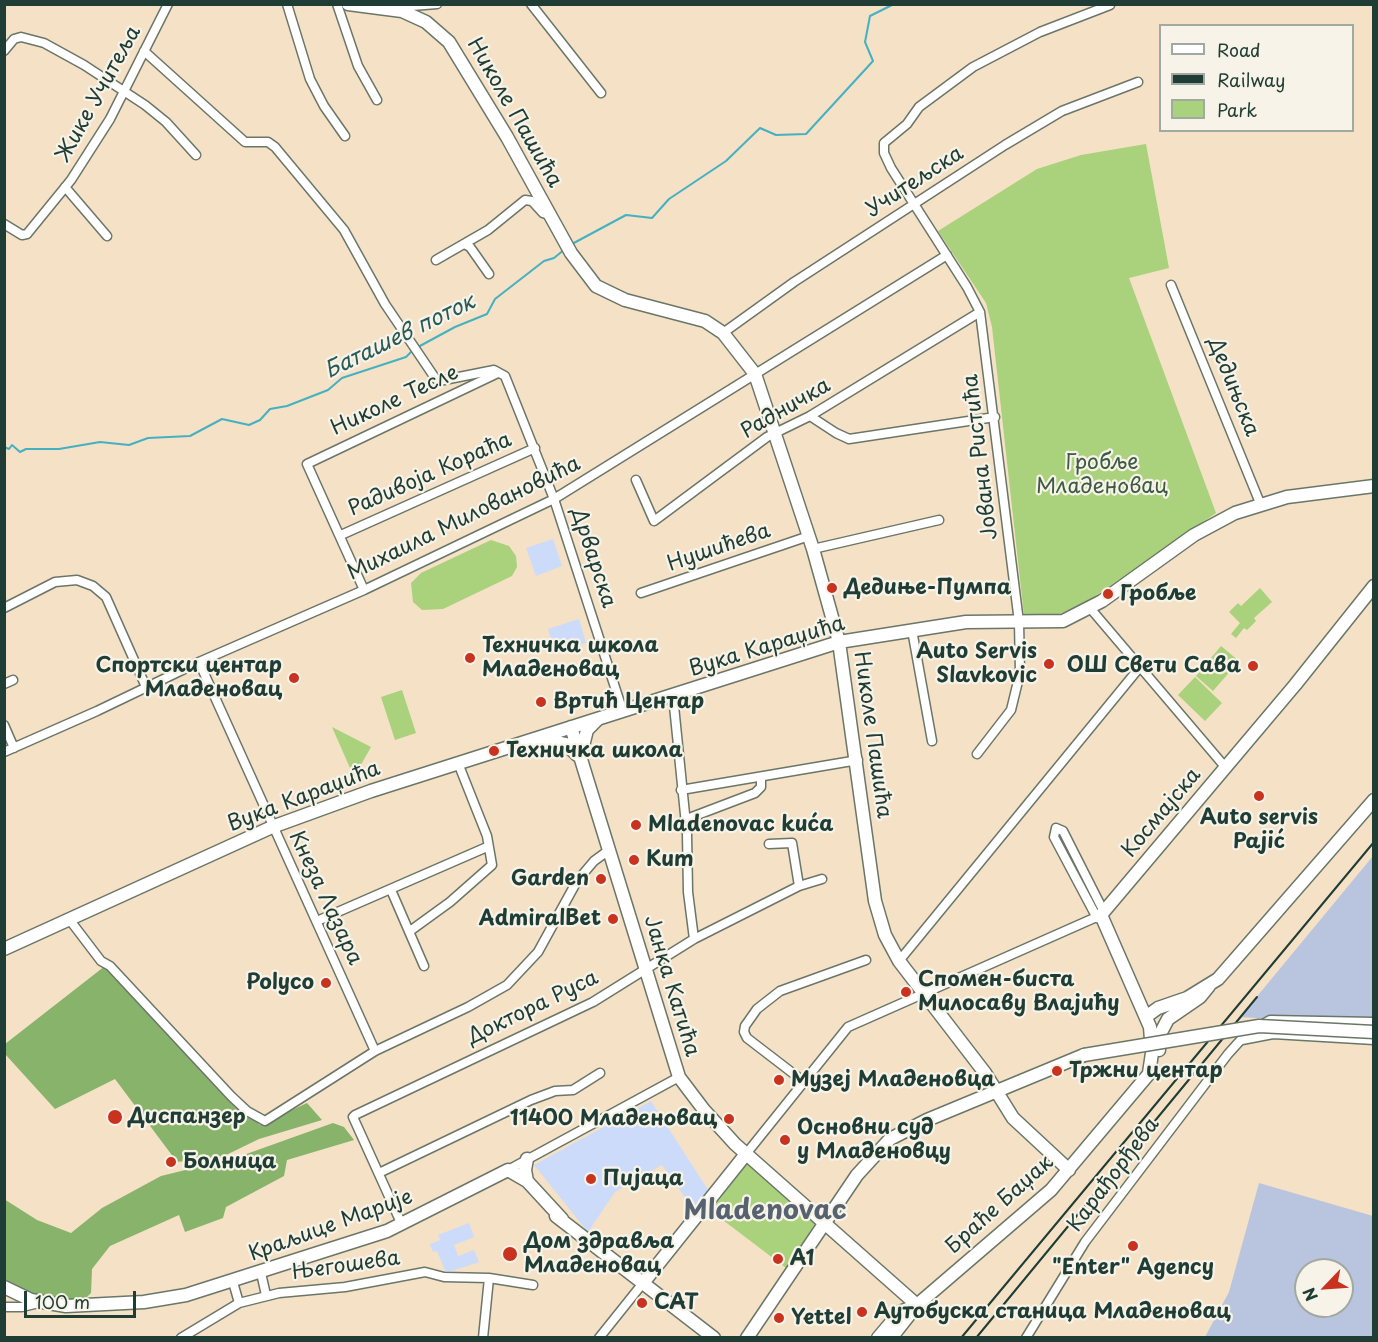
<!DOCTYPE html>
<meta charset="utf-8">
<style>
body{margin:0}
#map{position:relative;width:1378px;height:1342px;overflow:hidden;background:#f4e1c6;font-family:"Playpen Sans",sans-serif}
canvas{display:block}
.frame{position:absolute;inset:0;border:6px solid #1f3d34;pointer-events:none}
.legend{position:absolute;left:1159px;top:24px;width:195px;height:108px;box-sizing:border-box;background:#f7f3e8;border:2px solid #a1aaa0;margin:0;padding:8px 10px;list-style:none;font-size:18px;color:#1f3d34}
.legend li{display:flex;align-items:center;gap:12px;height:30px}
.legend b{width:30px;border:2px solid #a1aaa0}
.north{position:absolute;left:1294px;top:1258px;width:60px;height:60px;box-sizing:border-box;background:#f7f3e8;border:2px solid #a1aaa0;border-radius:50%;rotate:245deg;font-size:16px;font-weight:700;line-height:24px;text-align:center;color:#1f3d34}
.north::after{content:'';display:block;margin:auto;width:21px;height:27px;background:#c8321e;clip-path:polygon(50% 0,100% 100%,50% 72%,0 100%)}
.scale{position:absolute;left:24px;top:1291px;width:112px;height:27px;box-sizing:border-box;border:3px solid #1f3d34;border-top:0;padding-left:8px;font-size:18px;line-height:21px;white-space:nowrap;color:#1f3d34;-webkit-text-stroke:4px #f7f3e8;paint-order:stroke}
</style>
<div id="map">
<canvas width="1378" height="1342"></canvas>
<div class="frame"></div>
<ul class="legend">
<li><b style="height:8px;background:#fff"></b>Road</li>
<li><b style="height:8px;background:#1f3d34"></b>Railway</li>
<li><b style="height:16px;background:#aad17b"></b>Park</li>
</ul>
<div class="north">N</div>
<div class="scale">100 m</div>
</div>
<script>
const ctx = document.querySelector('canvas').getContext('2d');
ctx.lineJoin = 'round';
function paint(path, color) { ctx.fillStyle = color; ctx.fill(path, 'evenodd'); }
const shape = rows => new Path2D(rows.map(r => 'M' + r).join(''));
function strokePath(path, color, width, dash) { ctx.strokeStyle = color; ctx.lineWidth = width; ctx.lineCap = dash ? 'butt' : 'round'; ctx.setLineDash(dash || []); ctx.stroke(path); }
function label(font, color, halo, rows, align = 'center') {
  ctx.font = font + ' "Playpen Sans",sans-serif'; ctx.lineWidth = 4.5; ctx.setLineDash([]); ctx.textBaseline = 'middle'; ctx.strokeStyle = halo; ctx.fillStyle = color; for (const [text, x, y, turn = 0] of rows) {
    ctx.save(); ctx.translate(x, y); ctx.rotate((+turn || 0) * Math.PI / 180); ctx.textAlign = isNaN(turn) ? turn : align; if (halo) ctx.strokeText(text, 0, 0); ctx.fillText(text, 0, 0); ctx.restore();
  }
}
paint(shape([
 [553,539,562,566,536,576,526,548],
 [579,619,586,643,555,653,548,629],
 [651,1101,710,1193,696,1213,662,1165,615,1192,588,1232,534,1165],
 [469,1223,474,1237,454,1245,458,1256,474,1250,479,1262,446,1273,437,1251,433,1252,430,1244,440,1240,438,1235]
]), '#cddbfa');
paint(shape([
 [1373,856,1373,1025,1240,1017],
 [1259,1183,1373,1216,1373,1337,1205,1337,1229,1292],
 [1306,1270,1342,1270,1342,1306,1306,1306]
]), '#b9c5de');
paint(shape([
 [1146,144,1169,268,1129,278,1216,513,1091,599,1055,616,1024,615,992,327,986,303,938,231,1037,169,1081,155],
 [491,540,509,546,516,556,517,567,512,576,443,609,422,610,413,602,411,583,421,573],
 [1260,588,1272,602,1254,618,1256,621,1247,630,1244,628,1236,638,1231,634,1240,623,1229,612,1238,603,1241,606],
 [1221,646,1239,661,1213,691,1196,676],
 [1195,677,1222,703,1205,721,1178,695],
 [402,690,416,733,395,740,381,697],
 [332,727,371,747,354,777],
 [747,1162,816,1222,786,1268,711,1211]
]), '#aad17b');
paint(shape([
 [105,966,260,1125,307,1103,322,1120,259,1139,224,1156,177,1162,115,1079,55,1109,5,1054,5,1044],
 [333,1123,344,1127,354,1140,287,1160,284,1176,226,1207,223,1218,185,1232,179,1215,110,1246,92,1269,91,1293,83,1301,24,1293,5,1281,4,1199,37,1220,71,1233,102,1208,161,1176,238,1157]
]), '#87b36b');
strokePath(shape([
 [572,244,626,215,652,218,669,199,726,161,760,128,776,135,806,134,873,61,865,42,870,16,894,4],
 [418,347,455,327,487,314,495,299,544,261,554,258,565,249],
 [4,447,9,449,12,445,20,452,26,449,59,449,100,442,129,445,148,438,190,436,222,419,249,425,260,420,270,409,287,406,328,390,342,378,406,357,413,350]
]), '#44b1c2', 2);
const street = shape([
 [287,4,310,79,324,106,345,136],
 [337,4,358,66,377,100],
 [531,4,601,93],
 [402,11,412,6,437,4],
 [4,51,14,39,21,37,44,43,84,65,145,105,166,122,196,155],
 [144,51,245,142,268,142,275,147,344,230,385,304,435,378,439,381,494,370,505,376,554,499,623,712],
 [65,187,107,236],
 [4,224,22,235,27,234,71,180,110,119,168,4],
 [464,244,470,247,489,274],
 [436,260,488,230,525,200,532,201,543,213,549,215],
 [1171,285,1260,503],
 [723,333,794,282,1005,145,1062,111,1138,82],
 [810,416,836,433,849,439,995,417],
 [636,480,654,521,767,437,810,416,980,312],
 [341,535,535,448],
 [813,549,939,520],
 [364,590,307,464,498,373],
 [641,593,809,536],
 [4,608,55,582,77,580,93,586,106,597,146,687],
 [1090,608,1226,768],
 [912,630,932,741],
 [199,662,375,1051],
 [4,684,13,680],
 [673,696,687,834,688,892,694,939],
 [4,725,14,748],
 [4,752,97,711,199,662,364,590,554,499,947,255],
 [977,754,1011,710,1020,673,1019,622,980,312,967,287,891,168,884,153,884,143,907,124,919,107,973,67,1040,32,1110,5],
 [681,790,858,760],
 [684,820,755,793,761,787,761,777],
 [769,844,792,843,799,886],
 [391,890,424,966],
 [1097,918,1054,837,1056,828,1063,831,1104,912],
 [69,919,101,961,110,966,231,1096,247,1111,265,1121,375,1051,468,1007,507,985,538,952,577,881,594,861,609,850],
 [317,921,487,847],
 [410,931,450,902,492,865,487,836,458,763],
 [899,961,1140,667],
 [1242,1040,1273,1034,1374,1040],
 [803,1081,747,1038,744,1032,745,1026,757,1009,780,991,866,960],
 [746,1154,848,1027,1101,915],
 [508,1170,679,1077],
 [379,1173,531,1100,555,1091,573,1090,600,1073],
 [402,1225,353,1117,355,1115,593,1002,694,939,799,886,822,879],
 [261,1273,266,1295],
 [233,1282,239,1303],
 [4,1307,22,1307,39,1303],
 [181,1338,239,1303,279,1293,345,1287,425,1272,444,1277,489,1278,533,1285],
 [483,1338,489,1278],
 [599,1338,643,1283],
 [1026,1338,1085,1242,1228,1054,1247,1033,1270,1020,1374,1022]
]);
const secondary = shape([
 [348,4,402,11,426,22,449,42,507,137,571,253,596,286,625,300,705,321,723,333,755,374,813,549,839,642,875,901,885,935,899,961,985,1073,1013,1118,1069,1170],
 [571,727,679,1077,704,1110,735,1144,917,1305],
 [543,739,566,744,577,755],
 [581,754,587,730,597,720],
 [4,949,272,827,371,791,839,642,966,622,1063,621,1102,601,1194,535,1235,513,1287,497,1374,486],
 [1147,1016,1158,1008,1187,998,1218,979,1374,800],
 [1159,1050,1158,1038,1168,1019,1200,997,1209,986],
 [1149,1073,1152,1053,1150,1027,1101,915,1295,685,1374,586],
 [527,1181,525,1170,527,1159],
 [556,1216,714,1338],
 [643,1283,746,1154],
 [4,1287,31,1300,66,1306,144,1302,186,1295,387,1231,508,1170,527,1181,562,1219],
 [747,1338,857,1175,890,1139,927,1120,1084,1055],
 [878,1338,900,1312,917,1305],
 [891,1338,917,1305,1051,1190,1153,1069]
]);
strokePath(street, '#6a7667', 11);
strokePath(secondary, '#6a7667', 15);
strokePath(street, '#fff', 8);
strokePath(secondary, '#fff', 12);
strokePath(shape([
 [961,1338,1374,842],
 [976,1338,1257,997]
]), '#1f3d34', 2);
const secondaryBridge = shape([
 [1084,1055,1259,1026,1374,1032]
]);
strokePath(secondaryBridge, '#6a7667', 15, []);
strokePath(secondaryBridge, '#fff', 12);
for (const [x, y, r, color] of [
 [832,588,6,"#c8321e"],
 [1108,594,6,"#c8321e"],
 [470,658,6,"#c8321e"],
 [1049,664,6,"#c8321e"],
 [1253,666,6,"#c8321e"],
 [294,678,6,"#c8321e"],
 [541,702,6,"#c8321e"],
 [494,751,6,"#c8321e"],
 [1259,796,6,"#c8321e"],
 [636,825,6,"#c8321e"],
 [634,860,6,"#c8321e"],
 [601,879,6,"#c8321e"],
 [613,919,6,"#c8321e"],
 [326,983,6,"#c8321e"],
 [906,992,6,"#c8321e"],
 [1057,1071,6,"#c8321e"],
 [779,1080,6,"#c8321e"],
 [115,1117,8,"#c8321e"],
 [729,1119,6,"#c8321e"],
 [785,1140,6,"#c8321e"],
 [171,1162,6,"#c8321e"],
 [591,1179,6,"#c8321e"],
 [1133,1246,6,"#c8321e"],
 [510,1254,8,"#c8321e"],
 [778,1259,6,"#c8321e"],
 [642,1303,6,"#c8321e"],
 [862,1312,6,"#c8321e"],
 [779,1318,6,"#c8321e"]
]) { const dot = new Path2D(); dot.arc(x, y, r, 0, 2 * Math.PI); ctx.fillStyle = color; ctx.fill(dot); strokePath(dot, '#f7f3e8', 2); }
label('21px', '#1f3d34', '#f7f3e8', [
 ["Жике Учитеља",99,94,-61],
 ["Николе Пашића",514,113,60],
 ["Учитељска",915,182,-33],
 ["Дедињска",1233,387,68],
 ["Николе Тесле",395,401,-25],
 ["Радничка",786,409,-30],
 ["Јована Ристића",981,457,-97],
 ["Радивоја Кораћа",430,475,-24],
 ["Михаила Миловановића",464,519,-26],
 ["Нушићева",719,548,-19],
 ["Дрварска",593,558,72],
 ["Вука Караџића",767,647,-17],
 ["Николе Пашића",872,735,82],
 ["Вука Караџића",304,797,-21],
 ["Космајска",1162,813,-50],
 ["Кнеза Лазара",325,898,65],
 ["Јанка Катића",671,986,73],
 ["Доктора Руса",533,1008,-26],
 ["Карађорђева",1114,1175,-53],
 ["Браће Баџак",1000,1205,-42],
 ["Краљице Марије",331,1226,-20],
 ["Његошева",346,1266,-8]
]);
label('21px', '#3b5b42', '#f7f3e8', [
 ["Гробље",1102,463],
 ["Младеновац",1102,487]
]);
label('bold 21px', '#1f3d34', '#f7f3e8', [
 ["Дедиње-Пумпа",844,588],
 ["Гробље",1120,594],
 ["Техничка школа",482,646],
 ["Младеновац",482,670],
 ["Auto Servis",1037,652,"right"],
 ["Slavkovic",1037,676,"right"],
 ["Спортски центар",282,666,"right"],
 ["Младеновац",282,690,"right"],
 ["ОШ Свети Сава",1241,666,"right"],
 ["Вртић Центар",553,702],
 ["Техничка школа",506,751],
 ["Auto servis",1259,818,"center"],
 ["Pajić",1259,842,"center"],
 ["Mladenovac kuća",648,825],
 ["Kum",646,860],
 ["Garden",589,879,"right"],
 ["AdmiralBet",601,919,"right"],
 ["Спомен-биста",918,980],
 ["Милосаву Влајићу",918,1004],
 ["Polyco",314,983,"right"],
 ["Тржни центар",1069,1071],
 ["Музеј Младеновца",791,1080],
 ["Диспанзер",128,1117],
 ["11400 Младеновац",717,1119,"right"],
 ["Основни суд",797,1128],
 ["у Младеновцу",797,1152],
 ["Болница",183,1162],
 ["Пијаца",603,1179],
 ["Дом здравља",524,1242],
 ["Младеновац",524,1266],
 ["A1",790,1259],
 ["\"Enter\" Agency",1133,1268,"center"],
 ["САТ",654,1303],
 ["Аутобуска станица Младеновац",874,1312],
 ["Yettel",791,1318]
], 'left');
label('italic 22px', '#285a58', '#f7f3e8', [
 ["Баташев поток",400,337,-26]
]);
label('bold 27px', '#566270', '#f7f3e8', [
 ["Mladenovac",765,1212]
]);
</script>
